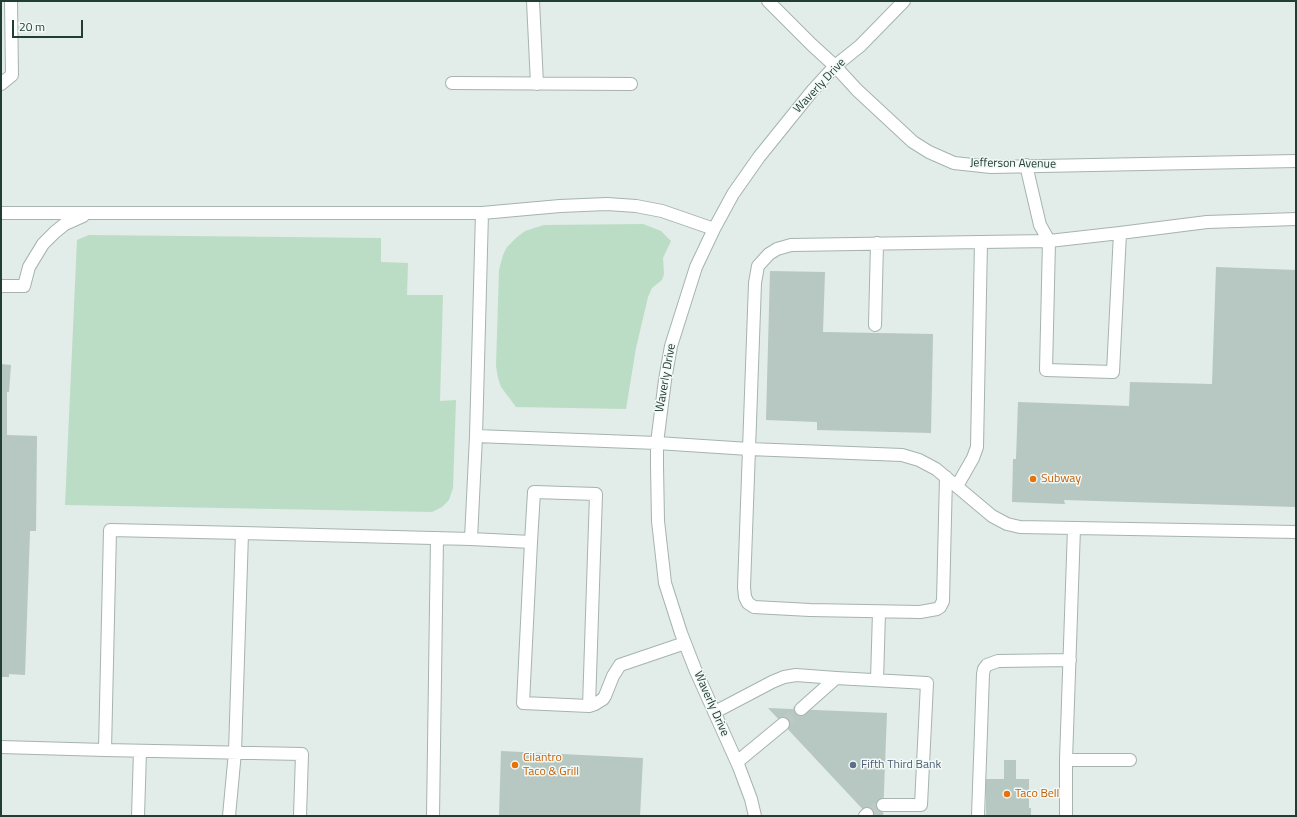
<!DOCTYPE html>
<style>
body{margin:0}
#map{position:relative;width:1297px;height:817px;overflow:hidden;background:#e2ece8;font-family:"Titillium Web",sans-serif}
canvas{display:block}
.frame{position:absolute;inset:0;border:2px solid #223d36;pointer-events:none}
.scale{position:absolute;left:12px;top:20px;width:71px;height:18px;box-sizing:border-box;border:2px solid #223d36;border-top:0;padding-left:5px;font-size:12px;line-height:14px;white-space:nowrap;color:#223d36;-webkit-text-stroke:3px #f2f9f6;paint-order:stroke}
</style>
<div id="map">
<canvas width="1297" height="817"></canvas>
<div class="frame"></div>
<div class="scale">20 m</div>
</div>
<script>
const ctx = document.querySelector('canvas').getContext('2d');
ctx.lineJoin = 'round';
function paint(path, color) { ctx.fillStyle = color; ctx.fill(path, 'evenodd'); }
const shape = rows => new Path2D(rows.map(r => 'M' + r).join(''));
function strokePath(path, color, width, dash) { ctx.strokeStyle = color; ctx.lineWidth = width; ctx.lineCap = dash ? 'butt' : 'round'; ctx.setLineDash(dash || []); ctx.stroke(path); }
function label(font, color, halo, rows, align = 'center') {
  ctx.font = font + ' "Titillium Web",sans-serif'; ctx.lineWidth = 3; ctx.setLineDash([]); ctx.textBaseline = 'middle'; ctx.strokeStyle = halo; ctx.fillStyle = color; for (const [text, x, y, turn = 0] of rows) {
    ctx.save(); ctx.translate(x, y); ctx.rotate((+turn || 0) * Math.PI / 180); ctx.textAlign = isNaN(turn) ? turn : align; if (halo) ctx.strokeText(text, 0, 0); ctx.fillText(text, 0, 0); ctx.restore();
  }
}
paint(shape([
 [643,224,661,231,671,241,663,258,664,274,662,280,652,288,648,297,636,348,626,409,516,407,501,387,498,378,496,366,499,270,503,255,507,247,516,238,525,231,544,225],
 [89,235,381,238,381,262,408,263,407,295,443,295,440,401,456,400,453,488,449,500,442,507,432,512,65,505,77,240]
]), '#bbddc5');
paint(shape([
 [1216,267,1296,270,1296,507,1064,500,1065,504,1012,502,1013,459,1016,459,1018,402,1129,406,1130,382,1212,384],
 [770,271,825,272,823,332,933,334,931,433,817,430,817,422,766,420],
 [1,364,11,365,9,392,7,392,7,435,37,436,36,531,30,531,25,675,9,674,9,677,1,677],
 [768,708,887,713,883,816,869,816],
 [501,751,643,758,640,816,499,816],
 [1004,760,1016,760,1016,779,1029,779,1029,808,1031,808,1031,816,986,816,986,779,1004,779]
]), '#b7c7c1');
strokePath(shape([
 [783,724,801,709],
 [867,814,883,805]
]), '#bcc9c4', 12, [12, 6]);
const minor = shape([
 [533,1,537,84],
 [768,1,812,45,835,66,857,90,913,142,929,152,954,163,991,167,1296,161],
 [452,83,631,84],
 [1,84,12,75,11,1],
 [1,213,482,213,476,436],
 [482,213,560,206,607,204,636,206,662,211,714,229],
 [1120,233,1113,372,1046,370,1049,241,1120,233],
 [1120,233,1207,222,1296,219],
 [981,242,1049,241,1040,225,1026,165],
 [1,286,24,286,29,267,43,244,55,232,65,224,83,216],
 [875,325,877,243],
 [946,477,943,601,940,607,937,609,920,612,810,610,754,607,748,603,745,597,744,587,755,283,758,266,769,254,777,249,791,245,981,242,977,447,973,458,957,486],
 [242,533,110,530,105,750,302,754,300,816],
 [531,542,534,492,596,494,589,706],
 [685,643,620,665,613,676,605,696,603,699,595,704,589,706,523,703,531,542,471,539,476,436,657,443,749,449,902,455,919,460,936,469,992,516,1007,524,1020,527,1296,532],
 [877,680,879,612],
 [801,709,836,678],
 [715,712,772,682,784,677,796,675,836,678,927,683,921,805,883,805],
 [1,747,105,750],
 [1066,760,1074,528],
 [737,762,783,724],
 [138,816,140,751],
 [229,816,235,752,242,533,471,539],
 [433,816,437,538],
 [755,816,751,799,739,767,695,669,681,633,665,583,658,521,657,466,657,443,665,380,671,346,696,267,714,229,733,194,759,157,813,90,835,66,860,46,904,1],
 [865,816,867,814],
 [978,816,983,674,984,669,987,665,998,661,1070,660],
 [1066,816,1066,760,1130,760]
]);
strokePath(minor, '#a5b4af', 14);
strokePath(minor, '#fff', 12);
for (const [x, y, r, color] of [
 [1033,479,4,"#e8710a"],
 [515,765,4,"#e8710a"],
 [853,765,4,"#5c6f8a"],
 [1007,794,4,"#e8710a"]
]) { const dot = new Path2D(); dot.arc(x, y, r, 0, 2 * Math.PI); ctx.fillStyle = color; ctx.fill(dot); strokePath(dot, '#f2f9f6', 1.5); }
label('12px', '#223d36', '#f2f9f6', [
 ["Waverly Drive",820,86,-47],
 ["Jefferson Avenue",1013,164,1],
 ["Waverly Drive",666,378,-80],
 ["Waverly Drive",711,704,66]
]);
label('12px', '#c56008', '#f2f9f6', [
 ["Subway",1041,479],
 ["Cilantro",523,758],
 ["Taco & Grill",523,772],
 ["Taco Bell",1015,794]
], 'left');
label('12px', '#4e5e75', '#f2f9f6', [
 ["Fifth Third Bank",861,765]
], 'left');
</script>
